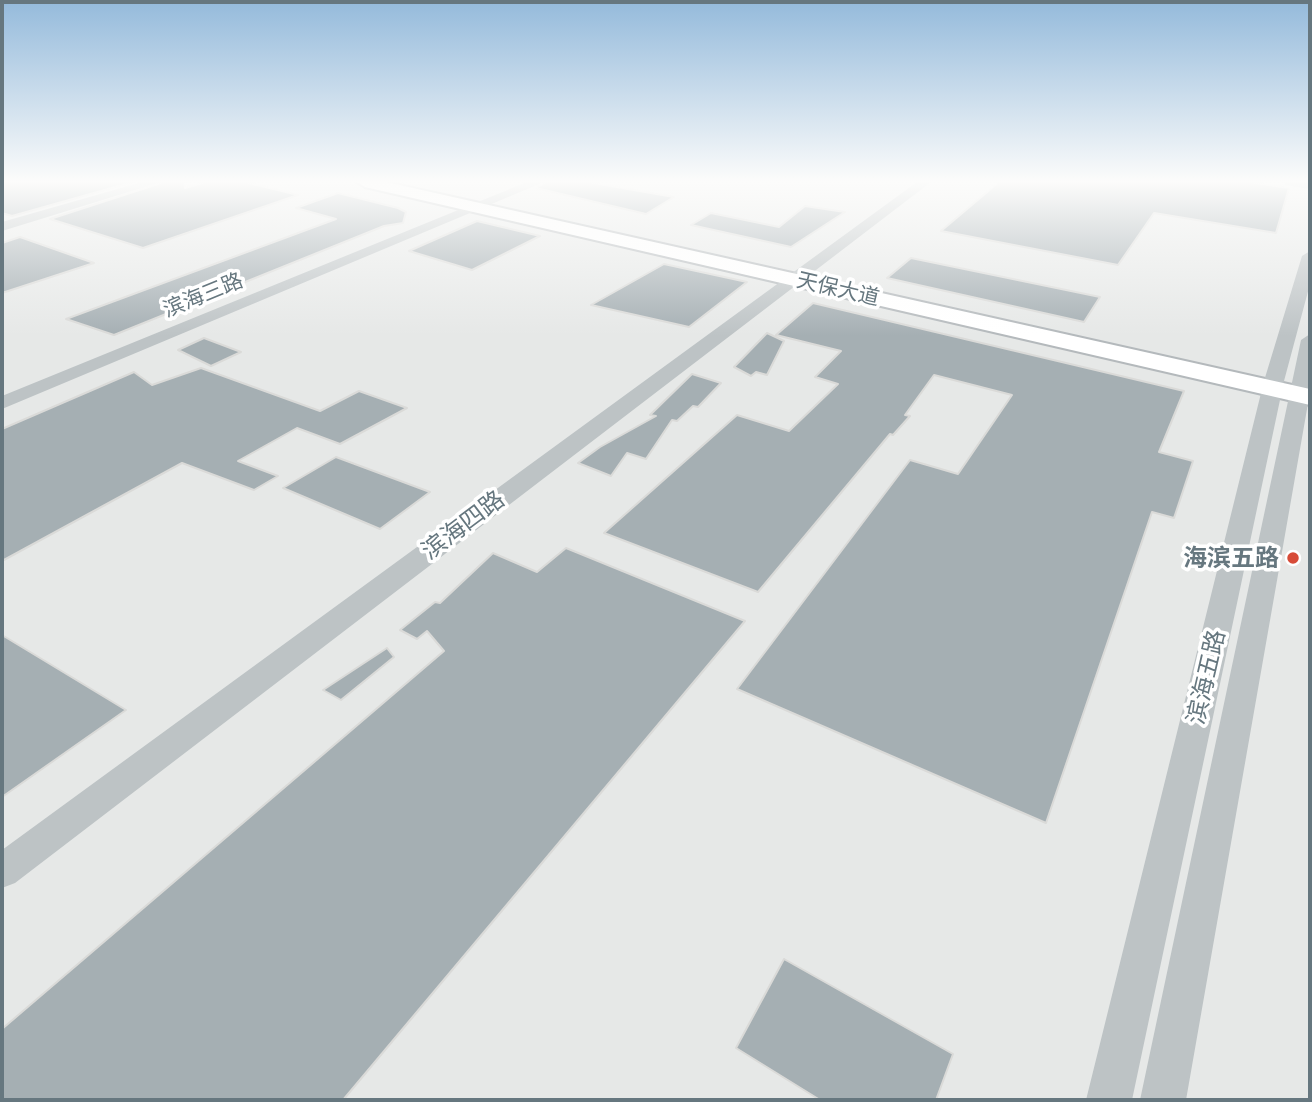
<!DOCTYPE html>
<meta charset="utf-8">
<style>
body{margin:0}
#map{position:relative;width:1312px;height:1102px;overflow:hidden;background:#f8f8f6;font-family:"Exo 2",sans-serif}
canvas{display:block}
.frame{position:absolute;inset:0;border:4px solid #66777f;pointer-events:none}
</style>
<div id="map">
<canvas width="1312" height="1102"></canvas>
<div class="frame"></div>
</div>
<script>
const ctx = document.querySelector('canvas').getContext('2d');
ctx.lineJoin = 'round';
function paint(path, color) { ctx.fillStyle = color; ctx.fill(path, 'evenodd'); }
const shape = rows => new Path2D(rows.map(r => 'M' + r).join(''));
function strokePath(path, color, width, dash) { ctx.strokeStyle = color; ctx.lineWidth = width; ctx.lineCap = dash ? 'butt' : 'round'; ctx.setLineDash(dash || []); ctx.stroke(path); }
function label(font, color, halo, rows, align = 'center') {
  ctx.font = font + ' "Exo 2","Noto Sans SC",sans-serif'; ctx.lineWidth = 7; ctx.setLineDash([]); ctx.textBaseline = 'middle'; ctx.strokeStyle = halo; ctx.fillStyle = color; for (const [text, x, y, turn = 0] of rows) {
    ctx.save(); ctx.translate(x, y); ctx.rotate((+turn || 0) * Math.PI / 180); ctx.textAlign = isNaN(turn) ? turn : align; if (halo) ctx.strokeText(text, 0, 0); ctx.fillText(text, 0, 0); ctx.restore();
  }
}
paint(shape([
 [2,182,1310,182,1310,1100,2,1100]
]), '#e6e8e7');
const building = shape([
 [2,182,133,182,12,216,2,213,2,182],
 [164,182,184,182,185,188,206,182,245,182,298,195,143,248,50,219,164,182],
 [546,182,588,182,674,197,646,214,536,188,546,182],
 [999,182,1249,182,1289,188,1276,233,1154,213,1118,265,941,231,999,182],
 [338,193,398,208,406,212,403,223,384,226,114,335,66,319,336,219,296,208,338,193],
 [805,206,845,212,791,247,691,225,711,213,779,227,805,206],
 [477,221,540,236,472,270,409,251,477,221],
 [20,237,94,263,2,293,2,243,20,237],
 [911,258,1100,297,1084,322,887,278,911,258],
 [664,264,747,282,689,327,591,305,664,264],
 [813,303,1184,391,1159,452,1193,461,1174,518,1152,512,1046,823,737,689,910,460,958,474,1012,395,934,375,905,415,910,416,893,435,890,434,758,592,604,533,737,415,789,431,838,384,815,377,841,351,776,335,813,303],
 [767,333,784,341,767,375,756,372,751,376,734,367,767,333],
 [204,338,241,352,211,366,178,350,204,338],
 [201,368,320,411,359,391,407,408,340,444,297,428,238,461,278,476,254,490,182,463,2,561,2,429,134,372,152,385,201,368],
 [692,374,721,383,698,407,693,406,677,421,672,420,646,459,627,453,611,476,578,463,600,447,656,416,650,415,692,374],
 [336,457,430,492,380,529,283,488,336,457],
 [566,548,745,621,343,1100,2,1100,2,1029,444,651,427,631,417,639,400,630,435,602,440,603,493,553,537,572,566,548],
 [2,635,126,710,2,797,2,635],
 [387,648,394,657,341,700,323,690,387,648],
 [784,959,953,1054,936,1100,820,1100,736,1048,784,959]
]);
paint(building, '#a5afb3');
strokePath(building, '#dadad8', 2);
const major = shape([
 [357,182,386,182,1310,389,1310,405,365,187,357,182]
]);
strokePath(major, '#b4b9bc', 4);
paint(shape([
 [142,182,161,182,2,231,2,222,142,182],
 [527,182,544,182,2,409,2,396,527,182],
 [917,182,931,182,15,883,2,888,2,850,917,182],
 [1284,182,1310,182,1310,189,1285,185,1284,182],
 [1310,251,1310,284,1284,381,1132,1100,1086,1100,1264,381,1302,256,1310,251],
 [1310,334,1310,392,1186,1100,1140,1100,1301,340,1310,334]
]), '#bdc3c5');
paint(major, '#fff');
const sky = ctx.createLinearGradient(0, 0, 0, 336);
sky.addColorStop(0, '#94badb');
sky.addColorStop(0.54, '#fcfcfb');
sky.addColorStop(1, '#fcfcfb00');
ctx.fillStyle = sky;
ctx.fillRect(0, 0, 1312, 336);
for (const [x, y, r, color] of [
 [1293,558,7,"#d74b38"]
]) { const dot = new Path2D(); dot.arc(x, y, r, 0, 2 * Math.PI); ctx.fillStyle = color; ctx.fill(dot); strokePath(dot, '#fff', 2.5); }
label('21px', '#66777f', '#fff', [
 ["天保大道",838,289,13],
 ["滨海三路",203,295,-22]
]);
label('24px', '#66777f', '#fff', [
 ["滨海四路",463,525,-37],
 ["滨海五路",1206,677,-77]
]);
label('bold 24px', '#66777f', '#fff', [
 ["海滨五路",1279,558]
], 'right');
</script>
